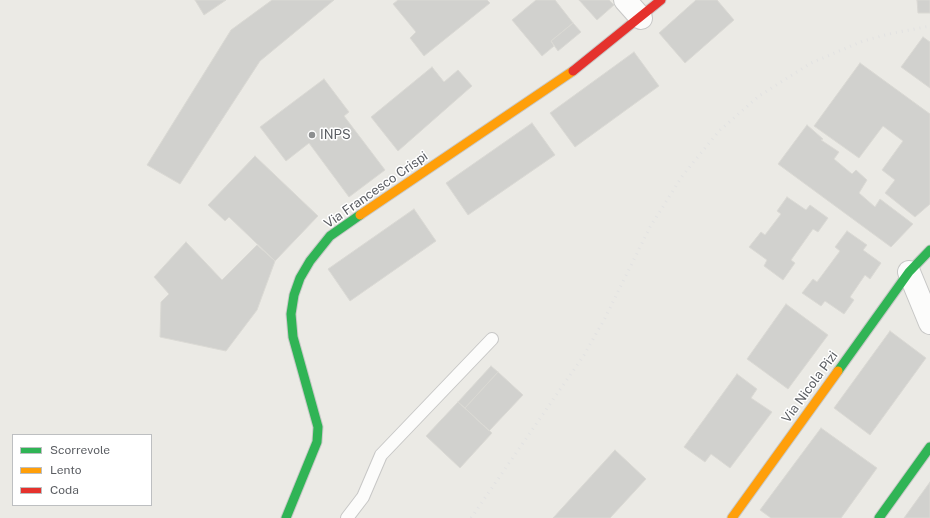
<!DOCTYPE html>
<style>
body{margin:0}
#map{position:relative;width:930px;height:518px;overflow:hidden;background:#ebeae5;font-family:"Public Sans",sans-serif}
canvas{display:block}
.legend{position:absolute;left:12px;top:434px;width:140px;height:72px;box-sizing:border-box;background:#fff;border:1px solid #bdbfc1;margin:0;padding:5px 7px;list-style:none;font-size:12px;color:#5b5e63}
.legend li{display:flex;align-items:center;gap:8px;height:20px}
.legend b{width:20px;border:1px solid #bdbfc1}
</style>
<div id="map">
<canvas width="930" height="518"></canvas>
<ul class="legend">
<li><b style="height:5px;background:#30b455"></b>Scorrevole</li>
<li><b style="height:5px;background:#ff9f0a"></b>Lento</li>
<li><b style="height:5px;background:#e5322d"></b>Coda</li>
</ul>
</div>
<script>
const ctx = document.querySelector('canvas').getContext('2d');
ctx.lineJoin = 'round';
function paint(path, color) { ctx.fillStyle = color; ctx.fill(path, 'evenodd'); }
const shape = rows => new Path2D(rows.map(r => 'M' + r).join(''));
function strokePath(path, color, width, dash) { ctx.strokeStyle = color; ctx.lineWidth = width; ctx.lineCap = dash ? 'butt' : 'round'; ctx.setLineDash(dash || []); ctx.stroke(path); }
function label(font, color, halo, rows, align = 'center') {
  ctx.font = font + ' "Public Sans",sans-serif'; ctx.lineWidth = 3; ctx.setLineDash([]); ctx.textBaseline = 'middle'; ctx.strokeStyle = halo; ctx.fillStyle = color; for (const [text, x, y, turn = 0] of rows) {
    ctx.save(); ctx.translate(x, y); ctx.rotate((+turn || 0) * Math.PI / 180); ctx.textAlign = isNaN(turn) ? turn : align; if (halo) ctx.strokeText(text, 0, 0); ctx.fillText(text, 0, 0); ctx.restore();
  }
}
const building = shape([
 [195,0,226,0,204,15,195,0],
 [272,0,334,0,260,61,180,184,147,165,231,30,272,0],
 [398,0,487,0,490,3,424,56,410,38,416,32,393,4,398,0],
 [536,0,555,0,573,23,551,41,554,46,542,56,512,20,536,0],
 [579,0,609,0,614,5,597,20,579,0],
 [696,0,717,0,734,20,685,63,659,33,696,0],
 [917,0,930,0,930,13,918,13,917,0],
 [573,23,581,32,558,51,551,41,573,23],
 [923,37,930,42,930,88,901,67,923,37],
 [634,52,659,86,575,147,550,113,634,52],
 [860,63,930,114,930,204,915,217,885,193,895,180,882,170,903,141,883,126,859,158,814,126,860,63],
 [432,67,444,82,458,70,472,86,398,151,371,117,432,67],
 [324,79,349,112,344,116,385,170,349,197,309,143,286,161,260,127,324,79],
 [532,123,555,155,468,215,446,183,532,123],
 [807,125,823,139,821,140,839,152,834,159,852,174,856,170,867,180,859,193,875,207,880,199,913,224,891,247,778,164,807,125],
 [255,156,318,216,275,261,229,217,225,221,208,205,255,156],
 [787,197,806,210,810,205,828,218,818,232,813,229,791,260,795,263,783,280,764,266,767,260,749,247,761,232,765,235,781,214,777,211,787,197],
 [414,209,436,241,350,301,328,269,414,209],
 [847,231,867,245,863,250,881,263,870,279,865,275,850,297,854,300,844,314,825,301,821,306,802,293,813,279,817,282,840,251,835,247,847,231],
 [186,242,222,280,257,245,275,261,257,310,226,351,160,337,161,302,169,294,154,277,186,242],
 [786,304,828,335,788,389,747,359,786,304],
 [890,331,926,358,870,435,834,408,890,331],
 [491,366,498,372,465,408,458,402,491,366],
 [498,372,523,395,489,431,465,408,498,372],
 [737,374,757,389,751,398,772,412,730,468,711,454,705,462,684,447,737,374],
 [458,402,492,433,460,468,426,436,458,402],
 [821,428,877,468,841,518,771,518,760,510,821,428],
 [615,450,646,479,610,518,553,518,615,450],
 [930,482,930,518,904,518,930,482]
]);
paint(building, '#d1d1ce');
strokePath(building, '#dad9d4', 1);
const lane = shape([
 [347,518,363,497,381,455,492,339]
]);
const street = shape([
 [625,0,641,18],
 [909,272,930,323]
]);
const fast = shape([
 [838,371,909,272,930,250],
 [286,518,317,442,318,427,293,337,291,314,294,295,300,278,310,261,330,236,360,215],
 [879,518,930,447]
]);
const slow = shape([
 [360,215,573,71],
 [732,518,838,371]
]);
const jam = shape([
 [573,71,661,0]
]);
strokePath(lane, '#c7c7c6', 14);
strokePath(street, '#c7c7c6', 24);
strokePath(fast, '#c8c8c7', 11);
strokePath(slow, '#c8c8c7', 11);
strokePath(jam, '#c8c8c7', 11);
strokePath(lane, '#fcfcfb', 12);
strokePath(street, '#fcfcfb', 22);
strokePath(fast, '#30b455', 9);
strokePath(slow, '#ff9f0a', 9);
strokePath(jam, '#e5322d', 9);
strokePath(shape([
 [471,518,584,355,605,318,650,227,683,175,719,131,759,96,811,63,863,41,889,34,930,26]
]), '#e2e2e2', 3, [1, 5]);
for (const [x, y, r, color] of [
 [312,135,4,"#8d8f90"]
]) { const dot = new Path2D(); dot.arc(x, y, r, 0, 2 * Math.PI); ctx.fillStyle = color; ctx.fill(dot); strokePath(dot, '#fff', 1.5); }
label('13px', '#5b5e63', '#fff', [
 ["INPS",320,135]
], 'left');
label('13px', '#5b5e63', '#fff', [
 ["Via Francesco Crispi",376,190,-35],
 ["Via Nicola Pizi",810,387,-54]
]);
</script>
